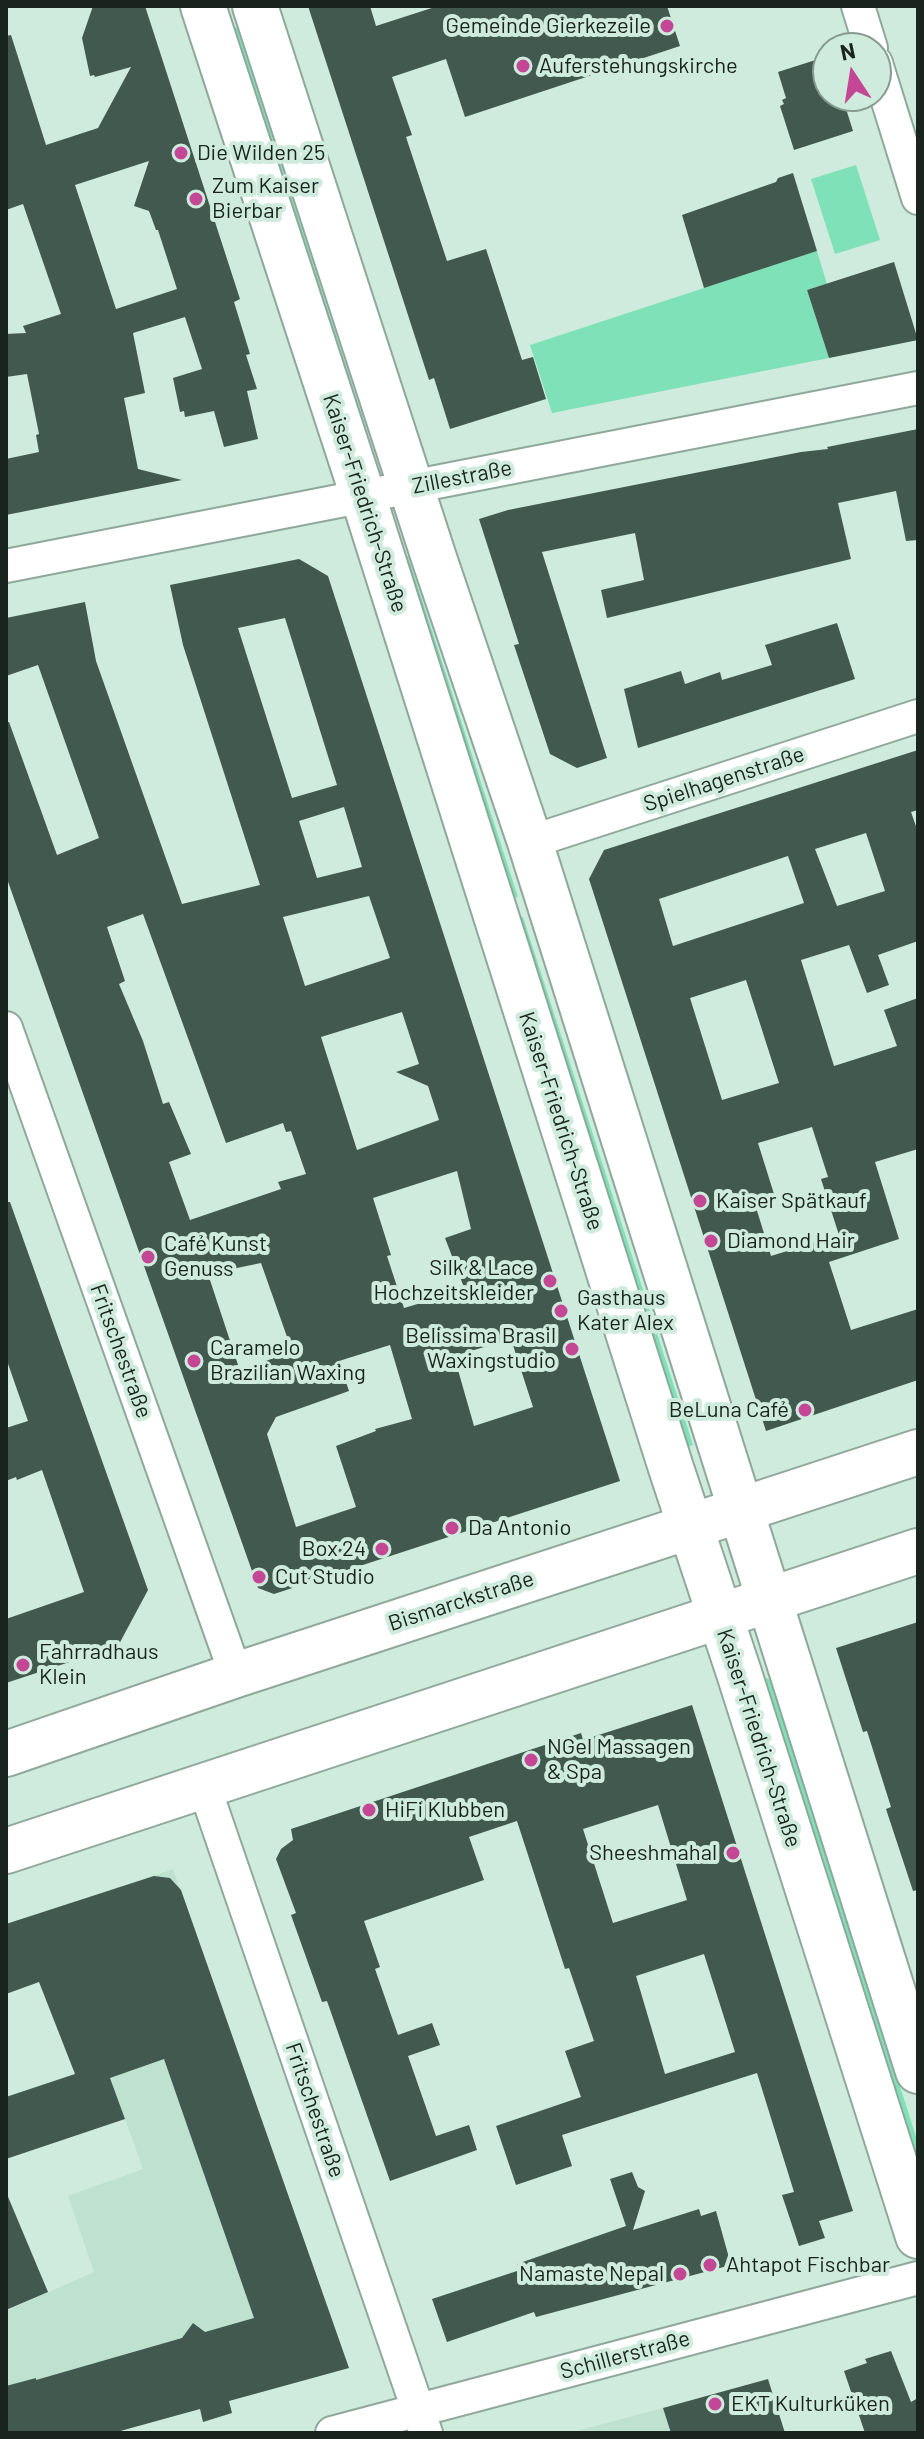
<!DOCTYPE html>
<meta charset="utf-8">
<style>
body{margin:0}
#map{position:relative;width:924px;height:2439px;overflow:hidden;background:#cfebdd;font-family:Barlow,sans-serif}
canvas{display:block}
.frame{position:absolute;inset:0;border:8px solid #19241f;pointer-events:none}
.north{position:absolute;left:812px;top:32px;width:80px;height:80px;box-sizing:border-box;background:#cfebdd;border:2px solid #869b91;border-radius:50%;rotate:348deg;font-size:22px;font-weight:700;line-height:32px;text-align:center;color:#19241f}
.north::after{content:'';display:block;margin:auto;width:28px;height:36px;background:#c44796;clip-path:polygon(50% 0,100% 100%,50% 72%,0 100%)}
</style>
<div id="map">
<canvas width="924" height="2439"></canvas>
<div class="frame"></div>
<div class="north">N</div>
</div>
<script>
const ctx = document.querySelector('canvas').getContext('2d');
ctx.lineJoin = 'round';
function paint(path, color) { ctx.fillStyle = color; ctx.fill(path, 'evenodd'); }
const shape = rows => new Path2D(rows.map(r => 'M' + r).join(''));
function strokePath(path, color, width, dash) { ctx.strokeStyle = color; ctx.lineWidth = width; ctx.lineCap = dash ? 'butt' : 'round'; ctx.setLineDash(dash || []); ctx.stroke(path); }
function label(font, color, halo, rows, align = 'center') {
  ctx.font = font + ' Barlow,sans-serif'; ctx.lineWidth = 8; ctx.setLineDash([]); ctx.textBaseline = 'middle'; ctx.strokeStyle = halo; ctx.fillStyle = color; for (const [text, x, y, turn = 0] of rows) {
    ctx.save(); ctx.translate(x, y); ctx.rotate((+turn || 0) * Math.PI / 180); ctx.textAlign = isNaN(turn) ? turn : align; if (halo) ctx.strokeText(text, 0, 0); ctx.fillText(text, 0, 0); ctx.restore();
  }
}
paint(shape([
 [173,1869,349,2368,112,2433,6,2433,6,2311,94,2272,68,2196,143,2169,50,1910],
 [689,2401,700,2433,577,2431,663,2408]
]), '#bee1d0');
paint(shape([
 [237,27,367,431,360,434,230,29],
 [856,165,880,240,835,254,811,179],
 [817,251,827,284,807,290,829,358,552,413,530,345],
 [408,556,518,897,509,899,399,558],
 [523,917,693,1445,685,1448,516,919],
 [767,1678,772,1682,918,2143,918,2170,762,1681]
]), '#7fe1b8');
paint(shape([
 [93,6,145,6,240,299,234,302,250,354,246,355,257,389,247,391,258,439,224,447,214,411,185,417,184,411,180,412,173,378,202,369,185,317,133,333,145,393,124,398,138,469,182,480,6,515,6,459,39,452,36,435,39,434,27,374,6,377,6,334,26,333,23,326,61,314,23,204,6,210,6,36,11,35,46,145,98,128,131,67,95,77,94,75,90,76,82,38],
 [149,161,134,206,149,211,156,230,158,230,177,289,116,309,75,185],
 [308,6,370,6,376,26,438,6,667,6,680,46,465,117,446,59,392,77,412,135,406,137,447,261,486,249,522,360,533,357,546,399,450,429,434,378,429,380],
 [828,56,828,96,842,96,853,131,794,150,780,106,784,104,782,100,786,98,778,72],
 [793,173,817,251,704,288,682,215,776,182,778,178],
 [894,262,918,340,829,358,807,290],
 [918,429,918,540,906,541,896,491,838,503,851,559,607,618,601,590,644,580,635,533,542,552,607,758,577,768,550,754,514,645,519,644,479,519,508,510,801,452,828,449,827,447],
 [299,559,328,576,620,1481,274,1594,258,1588,6,876,6,722,9,722,57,855,99,838,38,665,6,676,6,618,85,602,96,661,182,904,260,885,183,645,170,585],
 [285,618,337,785,292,798,238,628],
 [344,807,362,867,317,878,299,821],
 [369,896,390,958,305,986,283,917],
 [143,914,226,1143,283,1123,286,1132,291,1131,306,1174,278,1182,281,1189,190,1220,169,1162,191,1154,169,1102,163,1104,143,1041,119,984,125,981,107,927],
 [402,1012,419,1064,396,1072,428,1086,439,1120,357,1150,321,1037],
 [457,1171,471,1229,445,1238,465,1290,404,1308,387,1256,391,1255,373,1198],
 [261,1263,292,1351,240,1371,208,1274],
 [511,1339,533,1407,474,1426,454,1356],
 [390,1345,412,1419,375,1429,376,1431,336,1446,356,1507,296,1527,267,1434,276,1417,349,1391,339,1361],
 [837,623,855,679,638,748,624,689,681,671,685,684,720,672,722,680,772,665,765,645],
 [918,750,918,810,911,812,918,832,918,941,878,955,889,985,867,993,849,945,801,960,834,1066,897,1046,884,1010,918,998,918,1149,875,1162,899,1239,829,1262,851,1330,918,1309,918,1380,766,1431,589,879,604,850],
 [866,833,885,891,837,906,815,849],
 [788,856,804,903,673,946,659,899],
 [746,980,779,1083,722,1100,690,998],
 [812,1127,828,1177,821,1179,839,1235,771,1256,754,1201,774,1194,758,1143],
 [6,1202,10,1202,148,1590,118,1646,6,1683,6,1619,84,1592,42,1470,17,1480,16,1477,6,1481,6,1428,28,1421,6,1358],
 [918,1622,918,1890,913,1891,886,1809,891,1807,867,1731,863,1732,836,1648],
 [692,1705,853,2211,819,2221,825,2238,799,2246,782,2195,794,2192,757,2073,562,2135,572,2166,516,2185,496,2126,581,2097,565,2051,594,2041,569,1968,565,1969,517,1821,469,1837,484,1880,364,1921,380,1967,375,1969,398,2035,432,2023,440,2045,408,2056,436,2136,469,2125,477,2150,390,2181,327,2001,322,2002,291,1915,296,1913,276,1859,281,1849,293,1840,291,1829,581,1733,583,1740],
 [658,1805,687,1900,613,1923,583,1829],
 [704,1954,735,2052,665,2074,636,1976],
 [154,1876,170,1878,181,1890,349,2368,229,2401,232,2413,203,2422,200,2409,113,2433,6,2433,6,2386,36,2378,36,2380,182,2338,193,2323,205,2332,254,2318,164,2059,110,2078,125,2119,6,2159,6,2097,75,2074,39,1982,6,1994,6,1924],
 [632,2172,638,2187,645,2191,633,2230,699,2209,701,2216,716,2211,731,2265,536,2317,534,2312,447,2342,432,2299,520,2270,517,2264,626,2226,610,2179],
 [6,2192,48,2292,6,2310],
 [891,2351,911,2402,918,2398,918,2433,865,2433,844,2371,867,2363,865,2359],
 [768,2379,785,2433,671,2433,663,2408]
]), '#41594e');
const street = shape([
 [858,6,871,48],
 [876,63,918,198],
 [6,566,918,388],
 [530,842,918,716],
 [6,1028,236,1675],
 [204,1786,426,2433],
 [332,2433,918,2278]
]);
const secondary = shape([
 [203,6,363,496,671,1468,739,1673,918,2236],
 [255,6,434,558,530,842,918,2071]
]);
const primary = shape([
 [6,1754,236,1675,918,1452],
 [6,1851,918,1551]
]);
strokePath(street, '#8ea99c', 36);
strokePath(secondary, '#8ea99c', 48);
strokePath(primary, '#8ea99c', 48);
strokePath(street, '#fff', 32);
strokePath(secondary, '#fff', 44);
strokePath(primary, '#fff', 44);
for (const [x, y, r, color] of [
 [667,26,8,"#c44796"],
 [523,66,8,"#c44796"],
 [181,153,8,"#c44796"],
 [196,199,8,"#c44796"],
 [700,1201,8,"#c44796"],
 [711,1241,8,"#c44796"],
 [148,1257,8,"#c44796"],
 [550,1281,8,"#c44796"],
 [561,1311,8,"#c44796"],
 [572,1349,8,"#c44796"],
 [194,1361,8,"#c44796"],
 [805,1410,8,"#c44796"],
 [452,1528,8,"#c44796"],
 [382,1549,8,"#c44796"],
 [259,1577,8,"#c44796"],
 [23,1665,8,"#c44796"],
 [531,1760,8,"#c44796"],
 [369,1810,8,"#c44796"],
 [733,1853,8,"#c44796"],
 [710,2265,8,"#c44796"],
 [680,2274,8,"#c44796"],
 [715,2404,8,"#c44796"]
]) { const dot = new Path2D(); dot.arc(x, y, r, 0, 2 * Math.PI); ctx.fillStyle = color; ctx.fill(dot); strokePath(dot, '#cfebdd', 3); }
label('22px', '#19241f', '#cfebdd', [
 ["Gemeinde Gierkezeile",651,26,"right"],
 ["Auferstehungskirche",539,66],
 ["Die Wilden 25",197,153],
 ["Zum Kaiser",212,186],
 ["Bierbar",212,211],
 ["Kaiser Spätkauf",716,1201],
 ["Diamond Hair",727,1241],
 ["Café Kunst",164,1244],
 ["Genuss",164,1269],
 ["Silk & Lace",534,1268,"right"],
 ["Hochzeitskleider",534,1293,"right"],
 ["Gasthaus",577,1298],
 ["Kater Alex",577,1323],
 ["Belissima Brasil",556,1336,"right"],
 ["Waxingstudio",556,1361,"right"],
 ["Caramelo",210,1348],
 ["Brazilian Waxing",210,1373],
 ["BeLuna Café",789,1410,"right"],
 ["Da Antonio",468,1528],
 ["Box 24",366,1549,"right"],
 ["Cut Studio",275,1577],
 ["Fahrradhaus",39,1652],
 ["Klein",39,1677],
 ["NGel Massagen",547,1747],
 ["& Spa",547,1772],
 ["HiFi Klubben",385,1810],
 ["Sheeshmahal",717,1853,"right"],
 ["Ahtapot Fischbar",726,2265],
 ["Namaste Nepal",664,2274,"right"],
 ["EKT Kulturküken",731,2404]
], 'left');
label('22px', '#19241f', '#cfebdd', [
 ["Zillestraße",462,477,-11],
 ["Kaiser-Friedrich-Straße",365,503,72],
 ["Spielhagenstraße",724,779,-18],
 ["Kaiser-Friedrich-Straße",561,1121,72],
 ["Fritschestraße",121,1351,70],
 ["Bismarckstraße",461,1601,-18],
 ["Kaiser-Friedrich-Straße",759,1738,72],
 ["Fritschestraße",315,2110,71],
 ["Schillerstraße",625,2355,-15]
]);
</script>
